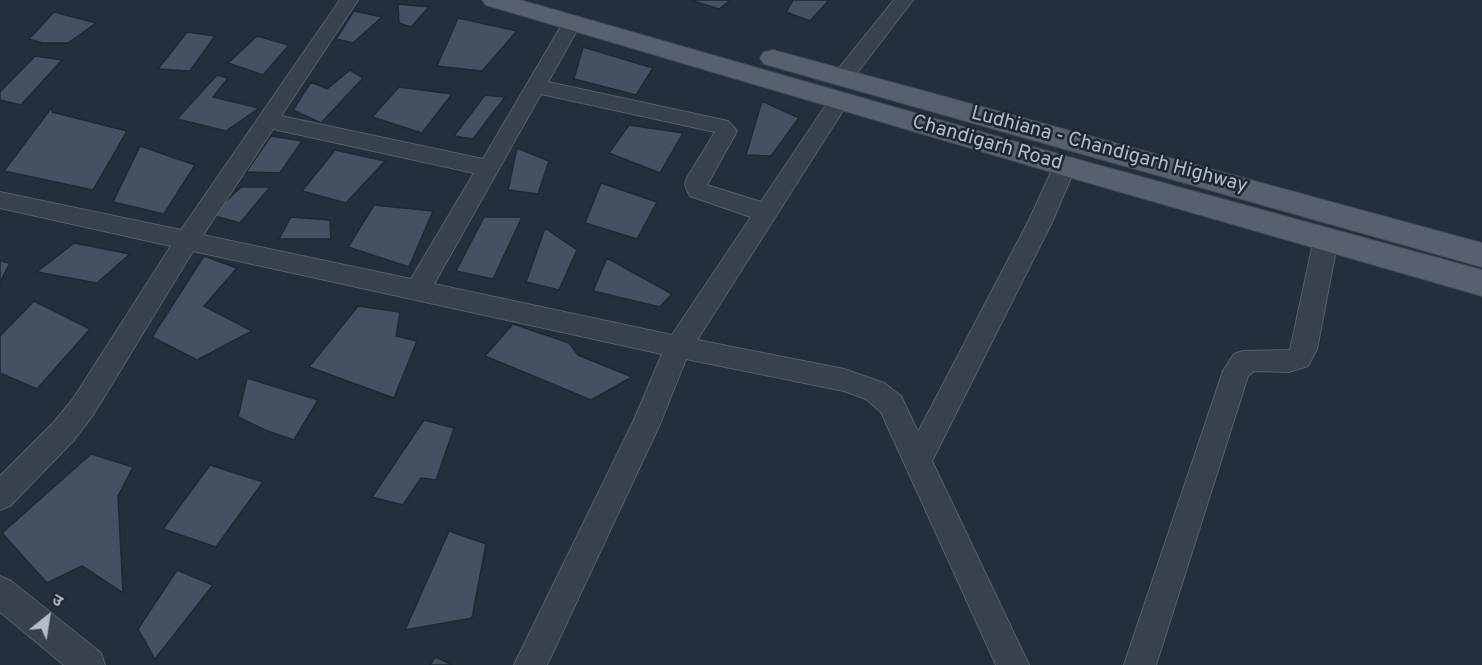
<!DOCTYPE html>
<meta charset="utf-8">
<style>
body{margin:0}
#map{position:relative;width:1482px;height:665px;overflow:hidden;background:#242f3e;font-family:Overpass,"Noto Sans Devanagari",sans-serif}
canvas{display:block}
.north{position:absolute;left:18px;top:587px;width:60px;height:60px;-webkit-text-stroke:4px #1d2633;paint-order:stroke;rotate:30deg;font-size:16px;font-weight:700;line-height:24px;text-align:center;color:#b4bcc9}
.north::after{content:'';display:block;margin:auto;width:21px;height:27px;background:#b4bcc9;clip-path:polygon(50% 0,100% 100%,50% 72%,0 100%)}
</style>
<div id="map">
<canvas width="1482" height="665"></canvas>
<div class="north">उ</div>
</div>
<script>
const ctx = document.querySelector('canvas').getContext('2d');
ctx.lineJoin = 'round';
function paint(path, color) { ctx.fillStyle = color; ctx.fill(path, 'evenodd'); }
const shape = rows => new Path2D(rows.map(r => 'M' + r).join(''));
function strokePath(path, color, width, dash) { ctx.strokeStyle = color; ctx.lineWidth = width; ctx.lineCap = dash ? 'butt' : 'round'; ctx.setLineDash(dash || []); ctx.stroke(path); }
function label(font, color, halo, rows, align = 'center') {
  ctx.font = font + ' Overpass,sans-serif'; ctx.lineWidth = 5; ctx.setLineDash([]); ctx.textBaseline = 'middle'; ctx.strokeStyle = halo; ctx.fillStyle = color; for (const [text, x, y, turn = 0] of rows) {
    ctx.save(); ctx.translate(x, y); ctx.rotate((+turn || 0) * Math.PI / 180); ctx.textAlign = isNaN(turn) ? turn : align; if (halo) ctx.strokeText(text, 0, 0); ctx.fillText(text, 0, 0); ctx.restore();
  }
}
const building = shape([
 [690,0,731,0,719,9,690,0],
 [793,0,829,0,810,21,786,12,793,0],
 [398,4,429,7,411,27,399,23,398,4],
 [354,11,382,17,353,43,336,39,354,11],
 [54,12,96,23,68,43,42,43,29,39,54,12],
 [458,18,517,31,482,71,437,66,458,18],
 [187,32,215,36,190,71,158,69,187,32],
 [257,36,289,45,263,75,228,63,257,36],
 [583,47,653,68,636,95,574,79,583,47],
 [35,56,62,60,21,105,0,100,0,92,35,56],
 [350,70,363,78,321,123,293,110,311,82,327,89,350,70],
 [217,75,228,78,213,97,259,108,226,131,177,119,217,75],
 [399,87,452,94,422,133,372,117,399,87],
 [485,95,505,97,473,139,454,136,485,95],
 [762,101,799,118,771,156,746,155,762,101],
 [52,107,52,112,127,131,93,190,4,171,52,107],
 [629,125,683,133,660,173,609,153,629,125],
 [271,136,302,141,280,173,246,172,271,136],
 [140,146,195,165,164,214,113,202,140,146],
 [517,148,549,161,538,194,508,190,517,148],
 [335,150,385,161,346,203,302,191,335,150],
 [601,183,657,202,637,239,585,223,601,183],
 [241,187,270,187,240,223,211,215,241,187],
 [374,205,433,211,409,267,348,247,374,205],
 [291,217,330,220,331,239,279,239,291,217],
 [484,217,522,217,493,279,456,271,484,217],
 [545,228,577,250,559,290,526,282,545,228],
 [74,243,130,254,97,283,37,272,74,243],
 [204,256,237,268,204,306,252,331,197,360,152,337,204,256],
 [607,258,672,294,660,307,593,291,607,258],
 [0,261,10,263,0,282,0,261],
 [34,301,90,329,37,389,0,373,0,336,34,301],
 [358,306,400,312,396,336,417,341,394,398,309,367,358,306],
 [513,324,569,343,578,355,632,377,591,400,485,356,513,324],
 [247,378,318,400,294,440,265,430,238,417,247,378],
 [424,420,454,428,436,480,421,478,403,505,372,497,424,420],
 [91,454,133,467,118,496,123,593,82,566,47,583,2,533,91,454],
 [210,465,263,482,216,547,163,529,210,465],
 [449,531,486,544,472,618,405,630,449,531],
 [177,570,213,585,155,659,138,629,177,570],
 [435,657,453,665,430,665,435,657]
]);
paint(building, '#455162');
strokePath(building, '#1f2835', 1.5);
const street = shape([
 [340,0,358,0,281,116,483,159,563,23,565,19,572,17,579,19,581,23,548,82,728,121,737,131,707,185,761,202,832,96,839,94,846,96,849,101,697,340,844,369,884,383,901,396,918,432,1028,222,1054,166,1057,160,1065,158,1073,160,1076,166,1052,222,932,461,1029,665,996,665,881,412,866,399,844,391,686,359,660,424,547,665,514,665,634,420,662,354,193,251,93,415,74,440,10,506,0,510,0,476,54,422,73,399,171,246,0,208,0,192,181,230,340,0],
 [541,94,715,132,687,178,685,184,687,190,690,196,751,217,672,335,434,284,541,94],
 [273,129,474,173,411,279,203,235,273,129],
 [894,0,913,0,850,82,843,84,836,82,833,77,836,72,894,0],
 [1326,230,1334,233,1338,239,1317,349,1308,366,1289,372,1254,371,1248,376,1156,665,1124,665,1223,371,1234,354,1243,351,1290,350,1314,239,1318,233,1326,230],
 [0,576,11,581,101,653,105,665,64,665,0,612,0,576]
]);
const primary = shape([
 [482,0,520,0,1065,156,1482,270,1482,296,1065,176,486,5,482,0],
 [773,50,1482,243,1482,267,764,64,760,58,764,52,773,50]
]);
strokePath(street, '#565f6c', 2);
strokePath(primary, '#414a57', 2);
paint(street, '#38414e');
paint(primary, '#56606e');
label('20px', '#b4bcc9', '#1d2633', [
 ["Chandigarh Road",987,144,16],
 ["Ludhiana - Chandigarh Highway",1109,151,15]
]);
</script>
